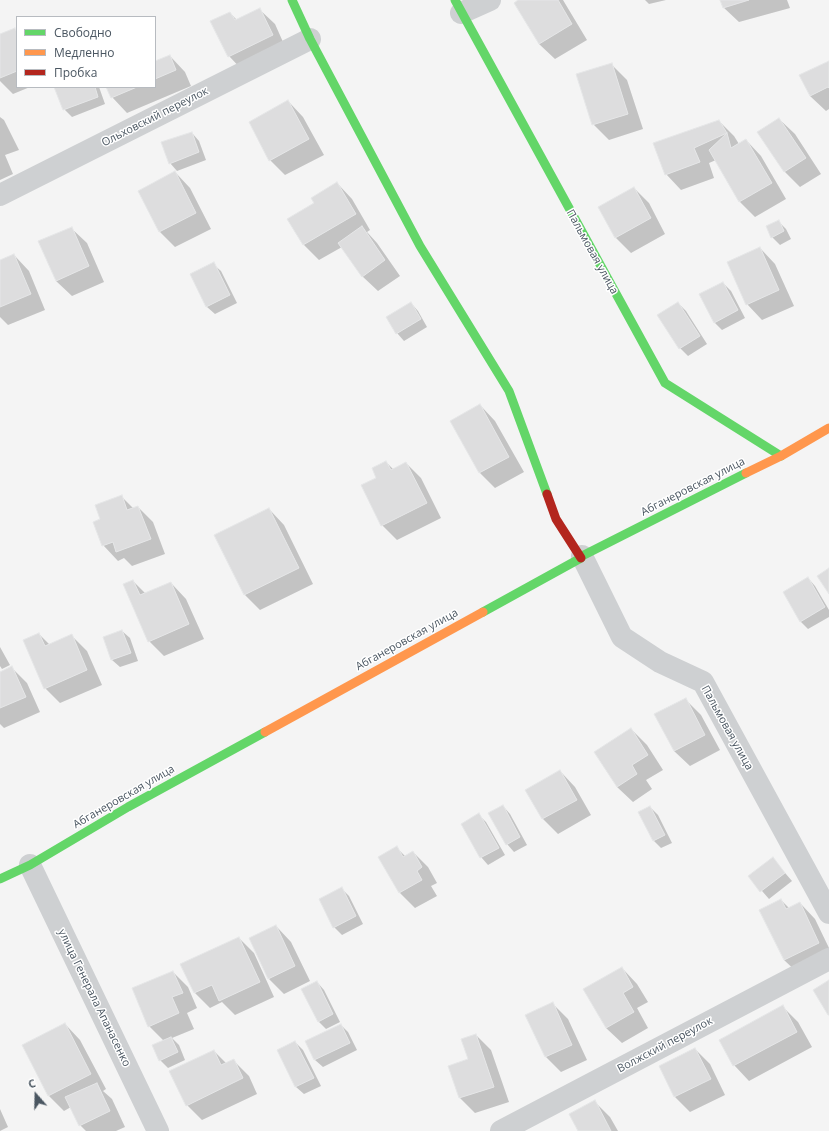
<!DOCTYPE html>
<meta charset="utf-8">
<style>
body{margin:0}
#map{position:relative;width:829px;height:1131px;overflow:hidden;background:#f4f4f4;font-family:"Open Sans",sans-serif}
canvas{display:block}
.legend{position:absolute;left:16px;top:16px;width:140px;height:72px;box-sizing:border-box;background:#fff;border:1px solid #b7bbc0;margin:0;padding:5px 7px;list-style:none;font-size:12px;color:#4a5661}
.legend li{display:flex;align-items:center;gap:8px;height:20px}
.legend b{width:20px;border:1px solid #b7bbc0}
.north{position:absolute;left:16px;top:1075px;width:40px;height:40px;-webkit-text-stroke:3px #fff;paint-order:stroke;rotate:340deg;font-size:11px;font-weight:700;line-height:16px;text-align:center;color:#4a5661}
.north::after{content:'';display:block;margin:auto;width:14px;height:18px;background:#4a5661;clip-path:polygon(50% 0,100% 100%,50% 72%,0 100%)}
</style>
<div id="map">
<canvas width="829" height="1131"></canvas>
<ul class="legend">
<li><b style="height:5px;background:#63d668"></b>Свободно</li>
<li><b style="height:5px;background:#ff974d"></b>Медленно</li>
<li><b style="height:5px;background:#b3261e"></b>Пробка</li>
</ul>
<div class="north">С</div>
</div>
<script>
const ctx = document.querySelector('canvas').getContext('2d');
ctx.lineJoin = 'round';
function paint(path, color) { ctx.fillStyle = color; ctx.fill(path, 'evenodd'); }
const shape = rows => new Path2D(rows.map(r => 'M' + r).join(''));
function strokePath(path, color, width, dash) { ctx.strokeStyle = color; ctx.lineWidth = width; ctx.lineCap = dash ? 'butt' : 'round'; ctx.setLineDash(dash || []); ctx.stroke(path); }
function label(font, color, halo, rows, align = 'center') {
  ctx.font = font + ' "Open Sans",sans-serif'; ctx.lineWidth = 3; ctx.setLineDash([]); ctx.textBaseline = 'middle'; ctx.strokeStyle = halo; ctx.fillStyle = color; for (const [text, x, y, turn = 0] of rows) {
    ctx.save(); ctx.translate(x, y); ctx.rotate((+turn || 0) * Math.PI / 180); ctx.textAlign = isNaN(turn) ? turn : align; if (halo) ctx.strokeText(text, 0, 0); ctx.fillText(text, 0, 0); ctx.restore();
  }
}
paint(shape([
 [520,0,563,0,587,40,555,59,539,44],
 [645,0,666,0,649,4],
 [721,0,787,0,790,8,739,22,723,7],
 [259,9,275,24,287,51,244,72,229,56,230,13,237,20],
 [15,29,17,32,17,87,30,87,13,94,0,81,0,35],
 [170,56,185,72,191,86,127,113,112,97,107,87,155,87,155,60,156,62],
 [829,62,829,109,826,111,810,96],
 [611,64,627,80,643,129,609,140,593,124],
 [55,87,99,87,105,104,72,117,64,109],
 [288,101,303,117,324,155,285,175,270,160],
 [0,117,4,120,19,150,5,155,13,174,0,180],
 [779,119,795,134,821,174,800,187,785,172,759,132],
 [719,121,734,136,739,144,746,140,761,156,786,199,755,217,740,202,716,160,709,163,714,178,681,190,666,174],
 [192,133,199,141,206,160,177,171,170,163],
 [175,172,190,188,211,229,175,247,160,232,139,191],
 [337,183,352,199,370,230,367,232,377,243,400,276,378,291,362,276,342,247,319,260,304,245,289,219,315,203],
 [634,188,649,203,665,234,631,253,615,237],
 [778,221,786,229,791,239,780,245,772,237],
 [71,228,87,243,104,282,72,296,56,281],
 [760,248,775,264,794,306,762,320,747,304],
 [14,255,29,271,45,310,8,325,0,317,0,261],
 [213,264,221,271,237,303,215,314,207,307,191,275],
 [723,283,731,291,745,318,722,330,715,323,701,295],
 [411,303,418,311,427,327,404,341,397,333],
 [678,303,686,311,707,344,688,356,680,348],
 [480,405,495,421,524,472,495,488,480,473,451,421],
 [386,462,393,469,406,463,421,478,441,518,397,540,382,525,378,478],
 [121,496,134,509,138,507,153,522,165,554,132,566,124,558,118,561,103,545,102,519],
 [269,509,284,525,313,584,260,610,245,595],
 [808,578,815,586,829,610,829,617,808,629,800,621],
 [133,581,146,594,171,583,186,599,204,639,164,656,149,641],
 [122,631,130,638,138,661,120,667,112,660,104,637],
 [39,634,50,645,72,636,87,651,102,685,60,703,45,688],
 [0,647,10,665,2,669,0,666],
 [12,668,27,683,40,712,4,728,0,724,0,673],
 [685,699,701,715,720,750,690,766,674,751],
 [631,729,647,745,663,770,646,780,652,789,633,802,617,787],
 [560,771,575,787,591,815,558,834,542,818],
 [503,806,510,814,527,845,514,852,507,844],
 [650,807,658,815,672,843,661,848,653,840],
 [479,815,486,822,505,855,488,865,481,857],
 [396,847,405,856,413,852,428,867,437,883,431,886,437,896,415,908,400,893,380,857],
 [773,859,792,881,769,899,749,876],
 [341,888,349,896,363,924,342,935,334,927],
 [781,900,789,908,800,903,815,919,829,948,829,961,800,975,784,960],
 [276,926,291,942,310,981,284,994,269,979],
 [239,938,254,953,274,997,235,1015,222,1002,210,1008,195,993],
 [622,968,637,984,648,1002,637,1008,648,1028,622,1043,606,1028],
 [173,972,188,987,197,1008,187,1013,194,1029,172,1038,179,1045,185,1060,168,1068,160,1060,154,1046,164,1041,149,1026],
 [317,982,324,990,340,1022,326,1029,318,1021],
 [553,1004,568,1019,587,1060,561,1072,546,1057,527,1016],
 [783,1007,798,1022,812,1047,749,1081,734,1065],
 [65,1024,80,1040,106,1089,103,1091,112,1099,125,1127,116,1131,86,1131,80,1125,71,1107,64,1111,49,1096],
 [341,1025,348,1032,357,1050,323,1067,315,1060,306,1042],
 [476,1035,491,1050,509,1102,475,1113,460,1098,449,1066,469,1060],
 [295,1042,303,1050,321,1086,304,1094,296,1087,278,1051],
 [695,1049,710,1064,725,1095,690,1112,675,1097,660,1066],
 [214,1051,227,1064,234,1061,249,1076,257,1094,202,1120,187,1105],
 [595,1102,610,1117,618,1131,579,1131],
 [0,1109,8,1127,0,1131]
]), '#0003');
const building = shape([
 [518,0,558,0,572,24,539,44,514,3,518,0],
 [720,0,749,0,723,8,720,0],
 [260,8,273,35,228,57,210,21,230,12,235,20,260,8],
 [15,28,17,33,17,71,0,78,0,34,15,28],
 [170,55,176,70,155,79,155,61,170,55],
 [829,61,829,88,828,87,810,96,799,75,829,61],
 [612,63,628,114,592,125,576,74,612,63],
 [54,87,95,87,98,97,63,110,54,87],
 [106,87,137,87,111,98,106,87],
 [288,100,309,139,269,161,249,122,288,100],
 [779,118,806,158,784,172,757,132,779,118],
 [719,120,727,133,694,148,700,162,665,175,653,143,719,120],
 [192,132,199,152,169,164,161,142,192,132],
 [727,133,731,148,746,139,772,183,739,202,709,150,727,133],
 [175,171,196,213,159,232,138,191,175,171],
 [337,182,356,214,303,245,287,219,314,203,311,198,337,182],
 [634,187,651,218,615,238,598,207,634,187],
 [779,220,784,231,771,238,766,226,779,220],
 [362,226,385,260,362,277,338,243,362,226],
 [72,227,89,266,56,281,38,241,72,227],
 [760,247,779,290,746,305,727,262,760,247],
 [14,254,31,294,0,307,0,260,14,254],
 [214,262,230,295,206,307,190,274,214,262],
 [723,282,738,310,714,323,699,294,723,282],
 [411,302,421,319,396,334,386,317,411,302],
 [678,302,700,336,679,349,657,315,678,302],
 [480,404,509,457,479,473,450,421,480,404],
 [386,461,391,470,406,462,427,503,381,526,361,485,376,478,372,468,386,461],
 [122,495,127,510,138,506,151,539,116,552,113,542,102,546,93,522,100,519,95,505,122,495],
 [269,508,299,568,244,595,214,535,269,508],
 [829,568,829,594,817,576,829,568],
 [808,577,825,607,800,622,783,592,808,577],
 [133,580,140,595,171,582,189,624,148,642,123,584,133,580],
 [122,630,131,653,111,660,103,637,122,630],
 [39,633,45,646,72,634,87,670,44,689,23,640,39,633],
 [12,666,26,697,0,708,0,672,12,666],
 [686,698,705,735,674,751,654,714,686,698],
 [631,728,648,755,632,765,637,774,617,787,594,752,631,728],
 [560,770,577,800,542,819,525,790,560,770],
 [503,805,520,837,506,845,488,813,503,805],
 [650,806,665,835,653,841,638,812,650,806],
 [479,813,499,848,480,858,461,824,479,813],
 [397,846,403,857,413,851,422,867,417,871,422,880,399,893,378,857,397,846],
 [773,857,785,873,760,892,748,876,773,857],
 [342,887,356,916,333,928,319,899,342,887],
 [781,899,786,909,800,902,819,943,784,960,759,910,781,899],
 [276,925,295,966,268,979,249,938,276,925],
 [239,937,260,982,219,1001,212,985,194,993,180,964,239,937],
 [622,967,633,987,623,993,634,1012,606,1028,583,989,622,967],
 [173,971,183,993,172,997,179,1013,148,1027,132,988,173,971],
 [829,980,829,1015,828,1015,813,990,829,980],
 [317,981,333,1014,318,1022,301,989,317,981],
 [553,1002,572,1045,545,1057,525,1015,553,1002],
 [783,1005,797,1032,733,1066,719,1040,783,1005],
 [65,1023,91,1074,48,1096,22,1045,65,1023],
 [341,1024,350,1043,314,1060,305,1041,341,1024],
 [476,1034,494,1087,459,1098,448,1066,468,1059,461,1039,476,1034],
 [171,1037,178,1052,159,1061,152,1045,171,1037],
 [295,1041,314,1078,295,1087,277,1050,295,1041],
 [695,1048,711,1079,674,1097,659,1066,695,1048],
 [214,1050,221,1065,234,1059,243,1078,186,1106,169,1071,214,1050],
 [97,1083,110,1111,79,1126,65,1097,97,1083],
 [595,1100,611,1131,578,1131,569,1114,595,1100]
]);
paint(building, '#ddddde');
strokePath(building, '#e5e6e7', 1);
strokePath(shape([
 [461,13,490,0],
 [0,195,310,39],
 [582,556,622,637,660,662,703,682,829,913],
 [30,865,158,1131],
 [501,1131,829,959]
]), '#ced0d2', 22);
strokePath(shape([
 [292,0,310,39,420,246,509,391,547,494],
 [455,0,665,383,781,456],
 [483,612,581,558,582,556,746,473],
 [0,879,30,865,128,807,265,732]
]), '#63d668', 9);
strokePath(shape([
 [746,473,781,456,829,428],
 [265,732,483,612]
]), '#ff974d', 9);
strokePath(shape([
 [547,494,556,519,581,558]
]), '#b3261e', 9);
label('11px', '#4a5661', '#fff', [
 ["Ольховский переулок",155,117,-27],
 ["Пальмовая улица",592,252,61],
 ["Абганеровская улица",693,487,-27],
 ["Абганеровская улица",407,640,-29],
 ["Пальмовая улица",727,728,61],
 ["Абганеровская улица",124,797,-30],
 ["улица Генерала Апанасенко",94,998,64],
 ["Волжский переулок",665,1045,-28]
]);
</script>
